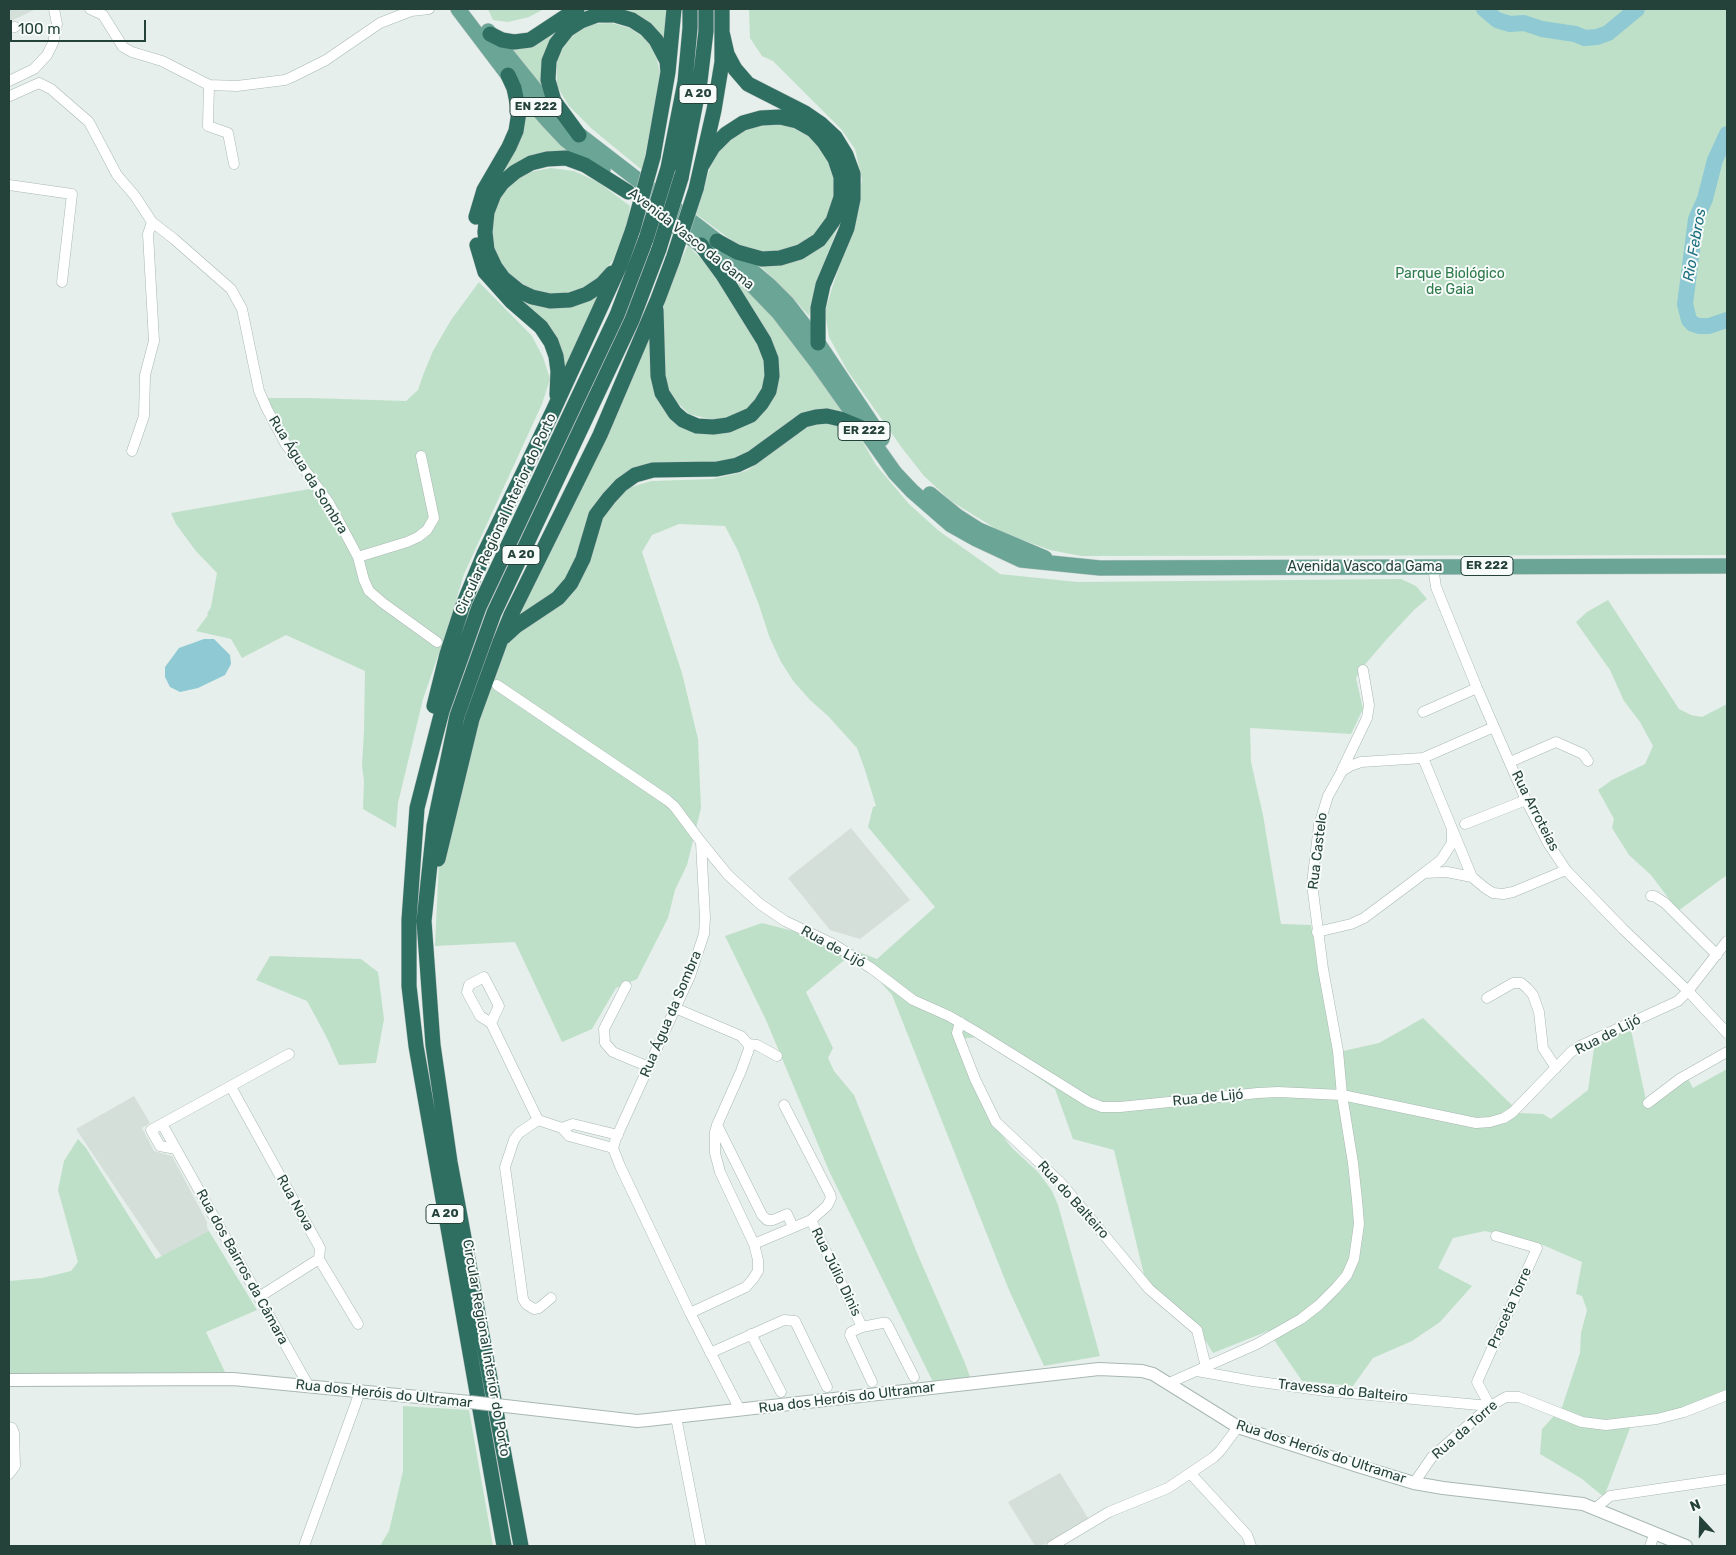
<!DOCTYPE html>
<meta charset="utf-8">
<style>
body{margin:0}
#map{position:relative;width:1736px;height:1555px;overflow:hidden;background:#e6efeb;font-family:Rubik,sans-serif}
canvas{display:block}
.frame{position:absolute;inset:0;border:10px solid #24423a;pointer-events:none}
.north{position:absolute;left:1676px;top:1495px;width:50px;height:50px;-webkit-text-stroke:4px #f7fbf9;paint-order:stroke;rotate:339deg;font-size:14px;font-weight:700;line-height:20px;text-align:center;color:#24423a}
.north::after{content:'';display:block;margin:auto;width:18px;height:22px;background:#24423a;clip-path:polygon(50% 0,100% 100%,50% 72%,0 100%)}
.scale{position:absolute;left:10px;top:20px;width:136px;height:22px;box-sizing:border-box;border:2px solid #24423a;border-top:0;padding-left:6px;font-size:15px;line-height:18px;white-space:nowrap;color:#24423a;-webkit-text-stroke:4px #f7fbf9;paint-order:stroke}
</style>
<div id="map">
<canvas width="1736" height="1555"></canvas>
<div class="frame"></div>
<div class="north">N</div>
<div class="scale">100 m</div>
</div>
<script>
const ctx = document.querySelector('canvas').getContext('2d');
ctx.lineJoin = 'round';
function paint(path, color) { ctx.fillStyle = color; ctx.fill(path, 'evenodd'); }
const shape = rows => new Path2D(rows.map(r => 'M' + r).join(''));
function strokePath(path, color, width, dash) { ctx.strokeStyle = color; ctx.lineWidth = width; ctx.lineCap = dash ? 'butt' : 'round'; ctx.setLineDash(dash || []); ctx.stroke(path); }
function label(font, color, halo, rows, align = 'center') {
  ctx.font = font + ' Rubik,sans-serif'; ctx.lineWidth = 4; ctx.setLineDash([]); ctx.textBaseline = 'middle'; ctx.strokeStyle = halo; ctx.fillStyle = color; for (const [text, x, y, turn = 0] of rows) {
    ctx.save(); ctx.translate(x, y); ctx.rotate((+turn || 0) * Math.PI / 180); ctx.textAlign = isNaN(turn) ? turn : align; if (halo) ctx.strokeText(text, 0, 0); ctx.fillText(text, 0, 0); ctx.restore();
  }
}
paint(shape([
 [9,9,36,9,9,22],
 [851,828,910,900,860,939,830,930,788,878],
 [134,1096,150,1123,142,1128,154,1151,172,1156,207,1222,207,1227,212,1237,166,1263,76,1129],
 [1060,1473,1088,1518,1052,1541,1040,1546,1035,1546,1008,1502]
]), '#d4dfda');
paint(shape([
 [488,9,544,9,529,17,508,22,493,20],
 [588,9,668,9,666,45,639,18,569,22,553,35,543,59,543,90,508,45,576,12],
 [749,9,1727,9,1727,555,1081,556,1050,550,1001,532,951,501,924,476,902,448,847,370,829,337,825,312,832,288,856,218,862,179,855,149,841,129,773,61,762,56,750,38],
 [611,23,630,28,647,40,656,56,661,76,642,170,592,129,569,106,557,86,557,57,570,38,589,24],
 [523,101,574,154,497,181],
 [763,123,785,124,806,134,824,151,833,175,834,195,828,215,819,230,800,244,778,251,756,252,738,245,696,214,712,161,723,143,741,129],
 [551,168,574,171,598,182,630,206,627,226,614,258,604,273,584,287,565,293,543,293,526,287,509,276,496,257,491,238,492,215,503,191,525,173],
 [841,219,817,281,809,316,793,298,754,260,769,262],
 [688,245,716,275,764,354,766,376,760,393,748,408,729,419,709,419,689,414,675,400,666,384,662,350,662,314,669,287],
 [730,273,770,310,844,411,844,414,827,409,813,410,801,414,751,451,734,458,717,462,625,473,610,485,598,501,579,557,563,585,518,619,650,332,661,403,720,432,775,389],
 [479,282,532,336,543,357,550,379,542,404,464,574,447,630,423,699,398,803,396,828,363,809,364,781,362,766,364,731,365,671,286,635,242,658,231,639,196,631,208,615,207,614,211,607,217,573,195,550,176,524,171,513,315,488,256,398,310,398,406,401,418,390,423,375,433,351,451,320],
 [601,292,563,374,518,296],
 [818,421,846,428,860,437,876,465,909,504,939,531,1000,574,1077,582,1401,579,1416,586,1427,599,1414,610,1386,640,1362,668,1356,678,1363,709,1351,734,1250,728,1251,762,1263,815,1281,924,1311,925,1334,1053,1379,1043,1423,1018,1520,1113,1543,1114,1551,1119,1588,1090,1595,1041,1631,1030,1647,1105,1687,1077,1693,1088,1727,1069,1727,1395,1718,1399,1633,1420,1604,1497,1582,1479,1540,1454,1542,1429,1562,1407,1580,1353,1581,1333,1587,1310,1582,1296,1576,1294,1582,1262,1543,1245,1485,1231,1453,1238,1438,1268,1472,1286,1440,1322,1412,1341,1373,1358,1353,1386,1302,1381,1268,1331,1213,1353,1199,1330,1145,1279,1114,1150,1073,1139,1055,1089,978,1037,959,1039,995,1126,1012,1148,1038,1172,1052,1191,1058,1205,1100,1356,1044,1366,1009,1290,892,995,854,952,806,992,833,1048,828,1058,834,1071,854,1095,917,1253,965,1363,971,1380,933,1382,830,1173,766,1020,725,936,762,923,828,940,877,959,935,907,868,827,873,807,876,806,865,770,857,748,828,716,810,700,794,682,781,662,769,636,759,605,738,551,725,526,679,524,652,535,642,552,682,673,698,739,701,808,687,865,675,890,668,918,637,979,616,988,592,1029,562,1042,515,942,435,946,439,861,456,779,504,639,562,602,595,526,619,491,651,481,712,479,739,473,748,470,792,436,800,427],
 [1608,600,1679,709,1691,715,1702,717,1727,704,1727,875,1678,911,1651,875,1629,855,1612,828,1614,819,1598,790,1612,780,1645,764,1653,746,1640,722,1624,701,1610,670,1576,622,1587,612],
 [270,956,361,959,378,972,384,1019,376,1063,339,1065,327,1038,307,1001,256,980],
 [78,1139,86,1148,156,1259,209,1231,257,1310,206,1332,225,1372,9,1374,9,1281,42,1278,71,1271,78,1262,58,1190,64,1161],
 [403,1406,469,1410,493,1546,380,1546,389,1531,403,1471]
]), '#bfe0c8');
paint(shape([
 [204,639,214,639,230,655,231,664,225,675,198,688,180,692,170,687,165,677,165,667,179,648]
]), '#8ec9d4');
strokePath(shape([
 [1484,9,1497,20,1510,24,1524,23,1542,29,1575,34,1585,38,1597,37,1608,33,1637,9],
 [1727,134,1715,160,1705,199,1696,219,1685,304,1689,320,1693,324,1699,326,1709,326,1727,320]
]), '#8ec9d4', 16);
const minor = shape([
 [90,9,103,15,123,47,132,52,162,61,209,85,237,86,285,80,292,77,326,60,380,23,411,11,429,9],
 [9,28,15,27],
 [9,81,34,69,47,55,53,43,57,24,54,9],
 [39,83,51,89,89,122,117,175,135,196,152,222,174,239,231,289,242,309,259,391,267,409,285,443,329,503,358,557,364,580,369,591,383,603,437,642],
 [209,85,208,126,228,133,234,164],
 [10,96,39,83],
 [9,185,72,194,62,282],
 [132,451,144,416,145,375,154,341,148,234,152,222],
 [358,557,407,542,418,537,427,530,434,518,421,456],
 [1433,567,1436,587,1477,688,1526,800,1548,843,1566,870,1623,929,1688,991,1727,1033],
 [497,685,667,800,674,806,701,842,728,875,760,904,785,921,833,944,871,968,913,1000,949,1016,978,1033,1089,1102,1102,1107,1120,1107,1258,1093,1278,1092,1342,1095,1476,1123,1490,1122,1504,1118,1513,1112,1571,1052,1580,1046,1678,1001,1688,991,1727,941],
 [1423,712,1477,688],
 [1423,758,1472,877],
 [1510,762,1556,742,1583,754,1588,761],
 [1342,770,1367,718,1369,705,1363,670],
 [1465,824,1526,800],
 [701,842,705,918,704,934,690,976,616,1138,613,1148,620,1166,690,1313,740,1410],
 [1424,873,1447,872,1472,877,1485,888,1493,893,1503,894,1513,892,1566,870],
 [1651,896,1654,896,1665,903,1717,955],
 [1317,932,1351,924,1364,918,1411,883,1441,860,1452,843,1452,830],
 [626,986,604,1029,605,1043,613,1052,649,1067],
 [1487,998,1513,983,1521,983,1527,988,1533,995,1539,1012,1543,1048,1556,1068],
 [675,1008,741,1036,748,1044,749,1049,741,1071,717,1125,715,1132,715,1153,720,1172,754,1244,758,1260,758,1271,753,1279,746,1287,690,1313],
 [960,1022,957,1033,975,1079,996,1122,1061,1183,1149,1289,1197,1330,1206,1367],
 [491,1023,480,1016,467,992,469,985,484,977,499,1006,491,1023,538,1120,562,1128,569,1136,613,1148],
 [748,1044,757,1045,777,1056],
 [231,1087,320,1248,319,1259,259,1297],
 [1648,1103,1681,1078,1727,1052],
 [784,1105,830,1194,831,1198,827,1206,811,1220],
 [538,1120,519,1133,514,1140,505,1167,523,1299,526,1304,534,1309,539,1308,551,1298],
 [162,1124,308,1385],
 [717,1125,762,1215,767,1220,773,1220,787,1214,793,1227],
 [562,1128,573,1124,618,1135],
 [176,1149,160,1146,151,1130,289,1054],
 [754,1244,811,1220,862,1327],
 [319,1259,358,1324],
 [751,1334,781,1392],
 [710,1353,784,1320,795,1321,827,1387],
 [1197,1371,1253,1381,1326,1391,1490,1406],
 [872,1382,850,1335,851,1332,862,1327,882,1323,886,1323,888,1326,914,1377],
 [1169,1383,1257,1344,1301,1319,1319,1305,1336,1288,1347,1275,1354,1259,1359,1224,1357,1200,1353,1163,1342,1095,1338,1051,1323,969,1312,884,1319,825,1328,796,1342,771,1350,766,1361,762,1423,758,1494,727],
 [1490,1406,1477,1382,1537,1248,1496,1236],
 [676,1417,701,1546],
 [9,1427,12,1428,14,1433,15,1466,9,1474],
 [1190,1473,1247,1535,1251,1546],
 [1414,1483,1432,1457,1490,1406,1506,1397,1519,1397,1582,1422,1606,1425,1657,1419,1684,1412,1727,1395],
 [1596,1508,1610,1496,1727,1479],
 [304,1546,357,1400,359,1391],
 [1052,1546,1109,1512,1168,1488,1214,1457,1220,1451,1238,1427],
 [1650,1546,1655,1533]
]);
const tertiary = shape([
 [9,1380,233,1379,470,1402],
 [514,1407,637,1421,648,1420,1099,1369,1142,1371,1153,1374,1238,1427,1358,1466,1414,1483,1443,1488,1583,1504,1686,1546]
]);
const primary = shape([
 [458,9,508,75,548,121,566,140,603,170],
 [488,31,551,109,564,123,717,241,770,286,787,303,818,343,882,439],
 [644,203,746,279,778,312,817,363,895,473,912,491,951,525,976,539,1021,560,1100,568,1727,566],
 [930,494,957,516,979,530,1045,558]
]);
const motorway = shape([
 [722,32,727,54,735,69,748,84,805,113,821,124,835,137,846,155,853,174,853,199,847,228,823,285,818,308,818,343],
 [490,34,502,40,514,42,530,40,577,9],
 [579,135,554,101,548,80,549,61,556,44,567,30,581,21,597,15,615,15,632,20,646,29,656,40,667,61,668,72],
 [653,157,668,72,674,9],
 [701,167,713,147,726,134,743,123,761,118,780,117,797,121,813,130,824,142,835,159,841,177,841,197,833,221,819,240,800,252,780,258,762,259,737,252,717,241],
 [668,168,685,82,690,28,690,9],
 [681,178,700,81,706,31,706,9],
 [696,189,714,110,722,62,722,9],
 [476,217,484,190,509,147,516,131,519,112,514,88,508,75],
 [477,245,485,272,511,301,541,327,551,342,556,356,558,371,557,395],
 [612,273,602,284,587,294,570,300,550,301,532,297,519,291,503,278,495,267,487,250,485,232,487,212,494,194,502,183,515,172,531,163,547,159,566,158,585,165,628,192],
 [656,310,658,376,662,393,675,413,683,420,697,426,713,427,728,425,751,415,761,404,769,391,772,376,771,359,764,341,723,275,701,245],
 [504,637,516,626,558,598,571,583,583,559,596,515,609,498,621,485,635,475,653,470,717,469,737,465,752,458,804,420,816,417,827,416,840,419,862,428],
 [434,706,447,654,463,605,484,554,553,411,620,265,633,229],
 [438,859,472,719,500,642,511,615,600,435,658,299,673,259],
 [504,1546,416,1046,409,986,409,920,417,808,442,711,479,607,617,315,646,239],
 [521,1546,450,1162,433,1045,424,921,434,826,457,716,494,613,632,320,659,249]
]);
strokePath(minor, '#a8b8b2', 11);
strokePath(tertiary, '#a8b8b2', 14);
strokePath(primary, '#c2cac8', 16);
strokePath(motorway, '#c2cac8', 16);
strokePath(minor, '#fff', 10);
strokePath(tertiary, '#fff', 12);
strokePath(primary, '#6aa596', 15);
strokePath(motorway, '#2f6f62', 15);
const tertiaryBridge = shape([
 [470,1402,514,1407]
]);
const motorwayBridge = shape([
 [633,229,653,157],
 [646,239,668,168],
 [659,249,681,178],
 [673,259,696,189]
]);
strokePath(tertiaryBridge, '#a8b8b2', 14, []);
strokePath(motorwayBridge, '#c2cac8', 16, []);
strokePath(tertiaryBridge, '#fff', 12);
strokePath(motorwayBridge, '#2f6f62', 15);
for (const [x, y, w] of [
 [698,94,38],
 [536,107,52],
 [864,431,52],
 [521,555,38],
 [1487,566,52],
 [445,1214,38]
]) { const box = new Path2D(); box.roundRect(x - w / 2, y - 9.5, w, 19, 4); ctx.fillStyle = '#f7fbf9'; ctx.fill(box); strokePath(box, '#24423a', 1); }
label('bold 12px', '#24423a', null, [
 ["A 20",698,94],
 ["EN 222",536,107],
 ["ER 222",864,431],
 ["A 20",521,555],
 ["ER 222",1487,566],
 ["A 20",445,1214]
]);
label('14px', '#24423a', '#f7fbf9', [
 ["Avenida Vasco da Gama",691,239,38],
 ["Rua Água da Sombra",308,475,58],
 ["Circular Regional Interior do Porto",506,514,-65],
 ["Avenida Vasco da Gama",1365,567],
 ["Rua Arroteias",1535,811,63],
 ["Rua Castelo",1318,851,-83],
 ["Rua de Lijó",833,947,29],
 ["Rua Água da Sombra",671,1014,-67],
 ["Rua de Lijó",1608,1035,-27],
 ["Rua de Lijó",1208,1098,-6],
 ["Rua do Balteiro",1073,1200,48],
 ["Rua Nova",295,1203,61],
 ["Rua dos Bairros da Câmara",242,1267,61],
 ["Rua Júlio Dinis",836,1272,64],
 ["Praceta Torre",1510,1308,-66],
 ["Circular Regional Interior do Porto",486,1348,80],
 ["Travessa do Balteiro",1343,1391,6],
 ["Rua dos Heróis do Ultramar",384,1394,6],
 ["Rua dos Heróis do Ultramar",847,1398,-7],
 ["Rua da Torre",1465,1430,-41],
 ["Rua dos Heróis do Ultramar",1321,1452,18]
]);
label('14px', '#2d7a4b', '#f7fbf9', [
 ["Parque Biológico",1450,274],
 ["de Gaia",1450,290]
]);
label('italic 15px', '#1c6f80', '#f7fbf9', [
 ["Rio Febros",1695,245,-80]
]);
</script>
